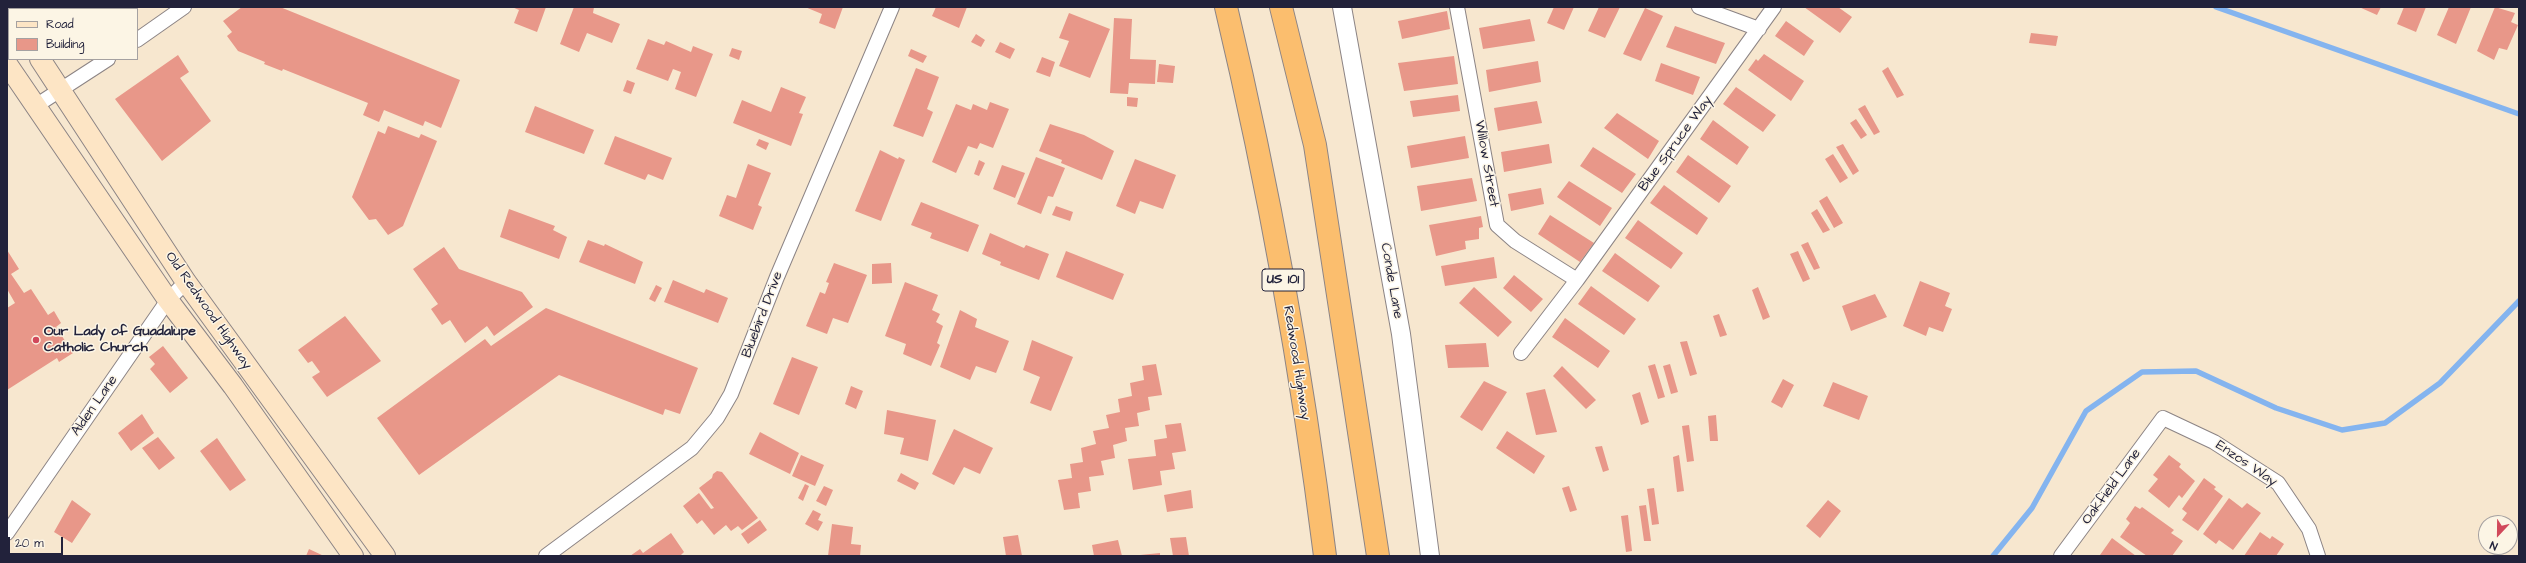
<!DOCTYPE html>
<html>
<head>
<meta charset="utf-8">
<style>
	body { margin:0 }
	#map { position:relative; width:2526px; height:563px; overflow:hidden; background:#f7e7cf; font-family:"Architects Daughter",sans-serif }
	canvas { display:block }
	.frame { position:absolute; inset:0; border:8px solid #22223b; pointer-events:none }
	.legend { position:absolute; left:8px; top:8px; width:130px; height:52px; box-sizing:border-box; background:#fcf5e5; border:1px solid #a5a1a1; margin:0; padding:5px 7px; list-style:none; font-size:12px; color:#22223b }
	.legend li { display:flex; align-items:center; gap:8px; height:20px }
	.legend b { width:20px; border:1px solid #a5a1a1 }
	.north { position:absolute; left:2478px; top:515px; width:40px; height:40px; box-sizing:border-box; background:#fcf5e5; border:1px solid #a5a1a1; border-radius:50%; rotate:202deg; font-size:11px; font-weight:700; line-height:16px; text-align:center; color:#22223b }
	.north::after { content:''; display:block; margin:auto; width:14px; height:18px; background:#d1495b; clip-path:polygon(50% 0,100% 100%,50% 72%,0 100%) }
	.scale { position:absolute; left:8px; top:537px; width:55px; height:18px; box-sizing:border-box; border:2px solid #22223b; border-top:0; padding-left:5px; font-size:12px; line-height:14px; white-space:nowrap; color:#22223b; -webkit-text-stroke:3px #fcf5e5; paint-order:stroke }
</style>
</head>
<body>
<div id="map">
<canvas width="2526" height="563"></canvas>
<div class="frame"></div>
<ul class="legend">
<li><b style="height:5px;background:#fde5c5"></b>Road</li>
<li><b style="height:11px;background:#e89789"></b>Building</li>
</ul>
<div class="north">N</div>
<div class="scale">20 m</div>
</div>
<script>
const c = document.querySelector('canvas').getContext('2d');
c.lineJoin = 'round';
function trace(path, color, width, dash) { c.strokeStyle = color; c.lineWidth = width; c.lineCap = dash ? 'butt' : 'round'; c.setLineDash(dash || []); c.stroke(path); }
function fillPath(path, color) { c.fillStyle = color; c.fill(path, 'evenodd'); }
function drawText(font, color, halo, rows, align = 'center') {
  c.font = font + ' "Architects Daughter",sans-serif'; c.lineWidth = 3; c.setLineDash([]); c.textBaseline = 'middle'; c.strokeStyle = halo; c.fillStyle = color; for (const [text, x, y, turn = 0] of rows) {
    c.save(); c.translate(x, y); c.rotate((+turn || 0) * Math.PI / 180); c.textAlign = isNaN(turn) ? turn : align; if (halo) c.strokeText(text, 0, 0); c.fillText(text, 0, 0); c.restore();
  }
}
const stream = new Path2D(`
	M2216 7 2519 114
	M1993 556 2032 508 2086 411 2142 372 2196 371 2276 408 2342 430 2385 423 2440 383 2519 301`);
const building = new Path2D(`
	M48 7H79L80 9H48Z
	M242 7H280L460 80 441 128 425 121 423 126 384 110 379 122 363 115 368 103 283 69 282 71 264 64 265 62 238 51 227 36 232 32 223 21Z
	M512 7H546L537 32 514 23 519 10Z
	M574 7H594L593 13 620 24 612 43 587 33 579 52 560 44Z
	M805 7H843L835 29 819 23 822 14Z
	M936 7H967L959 28 932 16Z
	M1554 7H1574L1564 30 1547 23Z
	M1599 7H1620L1605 38 1588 31Z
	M1804 7H1838L1852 17 1840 33Z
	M2359 7H2381L2377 15Z
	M2404 7H2426L2416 32 2397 24Z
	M2449 7H2471L2456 44 2437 35Z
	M2495 7 2515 13 2511 22 2518 25 2507 50 2499 48 2494 60 2477 51Z
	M1645 8 1663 16 1641 61 1623 54Z
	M1447 11 1450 29 1402 39 1398 21Z
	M1069 13 1110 29 1090 78 1059 66 1069 41 1059 38Z
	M1114 18 1132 19 1130 59 1156 60 1155 84 1129 83 1128 94 1110 93Z
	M1530 19 1535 41 1483 49 1479 28Z
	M1786 21 1814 41 1804 56 1775 36Z
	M1675 26 1725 43 1716 64 1666 47Z
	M2031 33 2058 36 2056 46 2029 43Z
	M976 34 985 40 981 47 971 42Z
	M648 39 664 45 666 41 691 52 693 46 713 54 696 97 675 89 681 72 673 69 668 81 636 69Z
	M1000 42 1015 49 1010 59 995 52Z
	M732 48 742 51 739 60 729 56Z
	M911 49 927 56 923 63 908 56Z
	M1764 54 1804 81 1791 101 1748 70 1756 59 1758 61Z
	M178 55 189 72 180 78 211 121 162 161 115 99Z
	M1454 56 1458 84 1404 91 1398 63Z
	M1042 57 1055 62 1050 77 1036 72Z
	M1538 61 1541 82 1489 92 1486 70Z
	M1661 63 1700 77 1693 95 1655 81Z
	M1159 64 1175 66 1173 83 1157 82Z
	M1888 67 1904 95 1897 98 1882 71Z
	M916 68 939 77 927 109 933 112 923 137 893 126Z
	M627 80 635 83 631 94 623 91Z
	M781 87 806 97 799 113 803 114 791 146 733 123 742 100 771 112Z
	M1736 87 1776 115 1763 132 1723 104Z
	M1458 95 1460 111 1413 117 1410 101Z
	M1127 97 1138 98 1137 107 1127 106Z
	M1537 101 1542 123 1498 131 1494 108Z
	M990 102 1009 109 993 148 980 143 977 149 968 146 956 173 932 162 956 104 971 110 973 104 987 110Z
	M1865 105 1880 132 1874 135 1858 109Z
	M535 106 594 130 584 154 525 132Z
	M1617 113 1659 141 1648 159 1604 128Z
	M1856 119 1867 135 1861 139 1850 123Z
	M1713 120 1749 147 1737 165 1700 139Z
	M1050 124 1084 135 1114 151 1102 180 1061 163 1062 160 1039 151Z
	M388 126 419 138 421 134 437 141 403 226 388 235 376 219 369 220 352 197 378 131 385 134Z
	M615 136 672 158 663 180 648 174 645 180 604 164Z
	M1465 136 1469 158 1411 168 1407 146Z
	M759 139 769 143 766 150 756 145Z
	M1549 144 1552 163 1504 172 1501 152Z
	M1843 144 1859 171 1853 175 1836 147Z
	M1593 147 1636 174 1622 193 1580 166Z
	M880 150 898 159 899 157 905 160 881 221 855 211Z
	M1833 154 1848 178 1840 183 1825 159Z
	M1688 155 1731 186 1719 203 1676 172Z
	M1036 157 1065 168 1053 197 1048 196 1041 214 1017 204Z
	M1135 159 1176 175 1163 209 1140 201 1135 214 1116 206Z
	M979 160 985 163 979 176 974 174Z
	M748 164 771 173 758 205 762 207 753 230 719 216 727 195 736 198Z
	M1002 165 1025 173 1015 198 993 189Z
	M1472 178 1477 201 1421 211 1417 186Z
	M1569 181 1612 208 1600 226 1557 197Z
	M1664 185 1708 218 1697 235 1650 203Z
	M1541 188 1544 204 1511 211 1508 194Z
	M1827 196 1843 223 1834 228 1819 201Z
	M921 202 979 225 968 252 930 238 932 233 911 225Z
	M1056 206 1073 212 1070 221 1052 215Z
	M509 209 555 226 553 230 567 237 559 259 500 237Z
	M1817 209 1830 230 1823 233 1811 213Z
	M1550 215 1594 243 1580 262 1538 234Z
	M1481 216 1483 227 1479 228V239L1465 241 1466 249 1436 256 1429 225Z
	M1638 220 1683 253 1671 269 1625 238Z
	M990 233 1024 248 1026 245 1049 254 1039 280 1000 265 1001 262 982 254Z
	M588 240 604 246 605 244 643 262 635 284 579 262Z
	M1808 242 1820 268 1814 270 1801 245Z
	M444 247 459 269 522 292 533 307 494 336 487 326 465 343 450 320 442 325 431 309 438 304 413 269Z
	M7 250 19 269 11 274 24 293 31 289 48 315 54 311 61 323 56 327 73 353 59 362 57 358 7 390V308L15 303 7 289Z
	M1066 251 1124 274 1113 300 1056 277Z
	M1798 251 1810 279 1803 282 1790 254Z
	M1615 253 1660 286 1648 302 1602 271Z
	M1494 257 1497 278 1445 286 1441 266Z
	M834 263 867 275 848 323 833 318 827 334 806 326 820 292 825 294 829 283 826 282Z
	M891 263 892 283 872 284V264Z
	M1514 275 1543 299 1531 312 1503 288Z
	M673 280 704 293 706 289 728 298 718 323 664 302Z
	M1920 281 1950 293 1945 306 1952 309 1943 332 1929 327 1926 336 1903 326Z
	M905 282 938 295 932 310 940 314 936 322 943 326 937 343 940 345 931 366 903 354 906 344 885 336Z
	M656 285 662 288 655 302 649 299Z
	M1591 286 1636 319 1624 335 1578 304Z
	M1474 287 1512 322 1498 337 1459 303Z
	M1758 287 1770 317 1763 320 1752 290Z
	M1875 294 1887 317 1851 331 1842 306Z
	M546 308 698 368 680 414 665 409 663 415 559 375 419 475 377 418 485 339 491 346Z
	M960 310 977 319 975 327 1009 341 996 373 976 366 970 380 940 367Z
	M1719 314 1727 335 1720 337 1713 316Z
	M345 316 381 361 327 397 312 377 320 372 312 361 308 363 298 350Z
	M1565 318 1610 351 1598 368 1552 337Z
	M1032 340 1073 357 1051 411 1030 403 1040 377 1023 370Z
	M1687 341 1697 374 1690 376 1680 342Z
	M1486 343 1489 367 1448 368 1445 345Z
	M163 346 188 378 170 393 150 369 155 364 149 357Z
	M792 357 818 367 799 415 773 404Z
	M1156 364 1162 395 1148 397 1150 410 1137 413 1139 426 1125 428 1127 441 1113 445 1115 458 1101 461 1104 475 1089 477 1091 491 1078 493 1080 508 1064 510 1058 480 1072 478 1070 464 1083 462 1081 448 1096 444 1093 431 1109 428 1106 415 1120 412 1118 399 1132 396 1130 383 1144 380 1142 366Z
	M1655 364 1665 397 1658 399 1648 366Z
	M1670 364 1678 392 1671 394 1663 366Z
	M1562 366 1596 400 1586 409 1553 376Z
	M1783 379 1794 385 1782 408 1771 402Z
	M1484 381 1507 392 1482 431 1460 417Z
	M1833 382 1868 396 1859 420 1823 406Z
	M851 386 863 391 856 409 845 404Z
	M1545 389 1557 432 1536 435 1526 393Z
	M1640 392 1649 422 1641 425 1632 395Z
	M887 410 936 420 928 461 900 454 904 438 884 434Z
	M142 414 154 433 131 451 118 433Z
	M1716 415 1718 441H1710L1708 416Z
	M1181 423 1186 451 1172 453 1175 469 1160 471 1162 485 1133 490 1128 459 1156 456 1154 440 1167 438 1165 425Z
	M1689 425 1694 461 1687 462 1682 426Z
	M954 429 993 448 980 474 964 467 954 485 932 474Z
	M1507 431 1545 456 1534 474 1496 448Z
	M760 432 799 453 790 474 749 454Z
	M158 437 175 458 159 470 142 448Z
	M217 438 246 480 230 491 200 451Z
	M1602 446 1609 470 1603 472 1595 447Z
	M801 455 824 465 815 486 792 476Z
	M1679 455 1684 491 1677 492 1673 457Z
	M2169 455 2181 464 2179 467 2195 481 2182 498 2179 495 2169 508 2148 491 2158 479 2153 475Z
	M717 471 722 472 758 518 742 530 738 526 731 531 726 525 714 535 702 520 697 524 683 506 699 493 711 509 714 508 699 488 712 478 713 474Z
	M901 473 919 483 915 490 897 481Z
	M2204 478 2216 487 2214 489 2223 496 2198 531 2182 520 2187 513 2182 509Z
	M805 484 809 486 803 501 798 498Z
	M824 486 833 490 826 506 816 501Z
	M1569 486 1577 510 1570 512 1562 488Z
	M1654 488 1659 524 1652 525 1647 489Z
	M1191 490 1193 508 1167 512 1164 495Z
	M2229 498 2242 508 2247 503 2261 513 2233 550 2219 540 2216 544 2203 534Z
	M72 500 91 514 72 543 54 532Z
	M1828 500 1841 511 1820 538 1806 526Z
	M1646 505 1651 541H1644L1639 506Z
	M2135 506 2140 509 2142 507 2174 530 2171 533 2183 541 2172 556H2147L2120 537 2130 523 2126 519Z
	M813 510 821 514 818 520 823 522 818 531 805 524Z
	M1628 515 1632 551 1626 552 1621 516Z
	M760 520 767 530 748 544 741 534Z
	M832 524 853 527 851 544 861 545 860 556H828Z
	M2260 532 2270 539 2272 536 2284 544 2276 556H2244Z
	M671 533 684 552 680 556H630L640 549 643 553Z
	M1018 535 1022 556H1006L1003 537Z
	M1186 537 1189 556H1173L1170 538Z
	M2112 538 2136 556 2100 555Z
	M1118 540 1122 556H1094L1092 545Z
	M309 549 324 556H306Z
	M1160 553V556H1140V555Z`);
const minor = new Path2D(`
	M1457 7 1497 225 1515 241 1577 280
	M1699 7 1759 29
	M137 40 184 7
	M34 107 108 59
	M1521 353 1577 280 1774 7
	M7 533 168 300 186 282
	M546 556 692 448 717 418 731 394 777 277 892 7
	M2061 556 2163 418 2214 442 2278 483 2309 529 2318 556`);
const tertiary = new Path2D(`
	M1342 7 1401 334 1430 556`);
const secondary = new Path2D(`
	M7 8 9 11
	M40 59 186 282 385 556
	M7 64 168 300 233 386 353 556`);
const motorway = new Path2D(`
	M1226 7C1269 188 1302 372 1325 556
	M1281 7 1315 145 1378 556`);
const markers = [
	[36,340,4,"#d1495b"]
];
const shields = [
	[1283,280,42]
];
const shieldNames = [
	["US 101",1283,280]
];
const streetNames = [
	["Blue Spruce Way",1676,144,-54],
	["Willow Street",1486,164,80],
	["Conde Lane",1391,281,80],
	["Old Redwood Highway",208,311,55],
	["Bluebird Drive",763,315,-69],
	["Redwood Highway",1296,363,81],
	["Alden Lane",95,406,-55],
	["Enzos Way",2246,464,34],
	["Oakfield Lane",2112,487,-54]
];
const poiNames = [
	["Our Lady of Guadalupe",44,332],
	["Catholic Church",44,348]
];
trace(stream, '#84b4ef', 5.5);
fillPath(building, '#e89789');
trace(minor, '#8c8485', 16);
trace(tertiary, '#8c8485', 20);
trace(secondary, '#8c8485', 22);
trace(motorway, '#8c8485', 24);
trace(minor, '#fff', 14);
trace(tertiary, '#fff', 18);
trace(secondary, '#fde5c5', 20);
trace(motorway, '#fbbe6e', 22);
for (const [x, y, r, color] of markers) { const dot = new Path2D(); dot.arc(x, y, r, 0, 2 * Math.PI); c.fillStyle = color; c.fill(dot); trace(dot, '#fcf5e5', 1.5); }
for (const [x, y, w] of shields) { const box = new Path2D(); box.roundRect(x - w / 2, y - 11, w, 22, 3); c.fillStyle = '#fcf5e5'; c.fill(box); trace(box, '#22223b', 1); }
drawText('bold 13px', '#22223b', null, shieldNames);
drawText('14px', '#22223b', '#fcf5e5', streetNames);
drawText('bold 14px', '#22223b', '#fcf5e5', poiNames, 'left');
</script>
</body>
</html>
